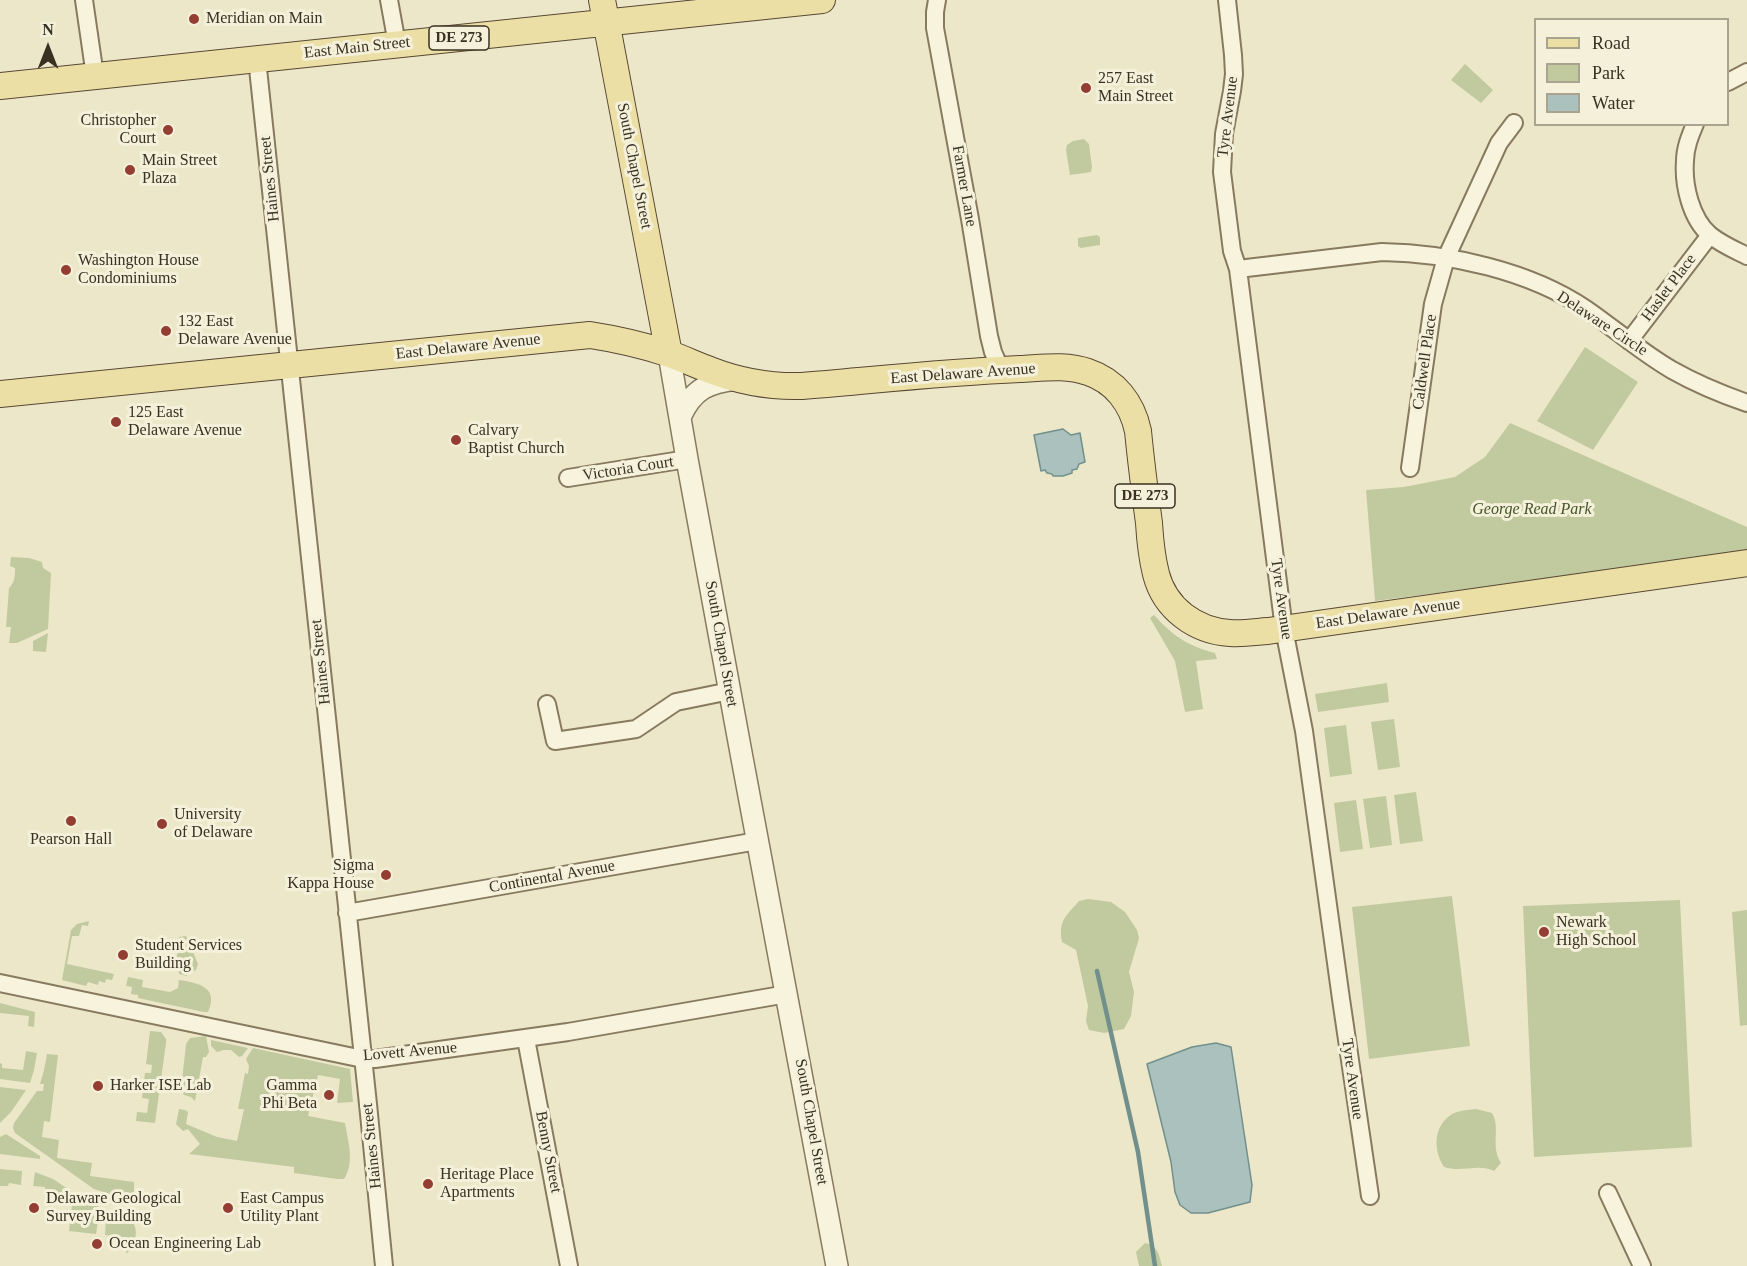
<!DOCTYPE html>
<html>
<head>
<meta charset="utf-8">
<style>
	body { margin:0 }
	#map { position:relative; width:1747px; height:1266px; overflow:hidden; background:#ede7ca; font-family:Georgia,serif }
	canvas { display:block }
	.legend { position:absolute; left:1534px; top:18px; width:195px; height:108px; box-sizing:border-box; background:#f4f0d9; border:2px solid #aaa390; margin:0; padding:8px 10px; list-style:none; font-size:18px; color:#3a3022 }
	.legend li { display:flex; align-items:center; gap:12px; height:30px }
	.legend b { width:30px; border:2px solid #aaa390 }
	.north { position:absolute; left:18px; top:18px; width:60px; height:60px; -webkit-text-stroke:4px #f4f0d9; paint-order:stroke; rotate:0deg; font-size:16px; font-weight:700; line-height:24px; text-align:center; color:#3a3022 }
	.north::after { content:''; display:block; margin:auto; width:21px; height:27px; background:#3a3022; clip-path:polygon(50% 0,100% 100%,50% 72%,0 100%) }
</style>
</head>
<body>
<div id="map">
<canvas width="1747" height="1266"></canvas>
<ul class="legend">
<li><b style="height:8px;background:#ecdfa5"></b>Road</li>
<li><b style="height:16px;background:#c0ca9e"></b>Park</li>
<li><b style="height:16px;background:#aac1bd"></b>Water</li>
</ul>
<div class="north">N</div>
</div>
<script>
const c = document.querySelector('canvas').getContext('2d');
c.lineJoin = 'round';
function fillPath(path, color) { c.fillStyle = color; c.fill(path, 'evenodd'); }
function trace(path, color, width, dash) { c.strokeStyle = color; c.lineWidth = width; c.lineCap = dash ? 'butt' : 'round'; c.setLineDash(dash || []); c.stroke(path); }
function drawText(font, color, halo, rows, align = 'center') {
  c.font = font + ' Georgia,serif'; c.lineWidth = 6; c.setLineDash([]); c.textBaseline = 'middle'; c.strokeStyle = halo; c.fillStyle = color; for (const [text, x, y, turn = 0] of rows) {
    c.save(); c.translate(x, y); c.rotate((+turn || 0) * Math.PI / 180); c.textAlign = isNaN(turn) ? turn : align; if (halo) c.strokeText(text, 0, 0); c.fillText(text, 0, 0); c.restore();
  }
}
const green = new Path2D(`
	M1465 64 1493 90 1481 103 1451 80Z
	M1084 139 1089 144 1092 167 1091 172 1070 175 1066 150 1067 145 1073 141Z
	M1097 235 1100 237V245L1081 248 1078 246V238Z
	M1585 347 1638 382 1593 450 1537 421Z
	M1510 423 1747 527V553L1375 601 1366 490 1404 487 1455 477 1485 457Z
	M11 557 29 558 42 562 43 568 51 573 48 629 17 643H9L11 627H6L9 588C15 582 15 576 15 568L10 566Z
	M1154 615C1173 636 1188 646 1215 653L1217 659 1196 661 1203 709 1185 712 1175 661 1150 618Z
	M48 633 46 652 33 651V641Z
	M1387 683 1389 702 1318 712 1315 694Z
	M1394 719 1400 767 1378 770 1371 722Z
	M1346 725 1352 774 1330 777 1324 728Z
	M1416 792 1423 841 1400 844 1394 795Z
	M1386 796 1392 845 1370 848 1363 799Z
	M1356 800 1363 849 1340 852 1334 803Z
	M1452 896 1470 1046 1369 1059 1352 907Z
	M1088 899 1111 902 1125 912 1137 930 1139 938 1129 972 1134 992 1131 1016 1124 1029 1104 1033 1089 1030 1086 1021 1088 1006 1076 950 1062 942C1058 921 1066 916 1079 901Z
	M1680 900 1692 1147 1534 1157 1523 906Z
	M1747 910V1025L1740 1026 1732 912Z
	M89 921 88 926 82 925 79 936H72L67 964 114 974 112 980 106 979 105 983 99 981 98 985 88 982 86 986 62 980 71 930 77 924Z
	M186 936 198 964 196 970 188 974 187 976 179 974V971L174 970 179 946V937Z
	M128 977 143 980 142 987 170 992 178 988 179 980C200 983 219 988 208 1012H204L138 998V995L131 994 132 987 126 986Z
	M0 1003 35 1012 34 1027 28 1026 29 1016 0 1013Z
	M150 1031 161 1032 166 1039V1043L155 1123 136 1121 137 1112 147 1113 149 1099 142 1098 145 1073H151L152 1065 146 1064Z
	M206 1036 209 1052 206 1057H203L195 1101 191 1097 184 1095 181 1090 186 1044 190 1038Z
	M211 1040 248 1048 242 1056 239 1057 231 1050H224L217 1052 211 1046Z
	M253 1048 350 1069 353 1102 337 1103 340 1079 318 1075 308 1116 345 1123C348 1141 355 1163 344 1179H338L294 1173V1167L189 1154 200 1144 188 1129 183 1131 176 1124 179 1109 185 1110 188 1112 186 1124 217 1137 237 1141 244 1109H238L245 1073 248 1074 249 1066 246 1059Z
	M26 1051 37 1053 34 1070 30 1083 0 1079V1063L2 1064V1068L23 1070Z
	M47 1054 58 1055 50 1122 44 1121 42 1137 59 1140 57 1158 92 1163 90 1176 134 1182V1194L132 1196H116L94 1189 15 1133 13 1128 14 1123 37 1091H43L44 1084H40L44 1070Z
	M0 1087 26 1090 11 1112 0 1123Z
	M1476 1109 1492 1113C1501 1128 1490 1146 1501 1163L1494 1171C1479 1163 1462 1173 1444 1167 1433 1150 1433 1126 1452 1114 1460 1110 1468 1110 1476 1109Z
	M6 1134 40 1156V1159L0 1154V1137Z
	M0 1169 22 1171 21 1185 9 1183 8 1186H0Z
	M35 1172 53 1179 71 1191 70 1196 57 1195V1192L45 1191V1187L33 1186Z
	M76 1195 87 1202 100 1207 96 1234 69 1231 73 1197Z
	M116 1212C140 1218 141 1238 126 1254L127 1238 105 1235 106 1219 109 1215Z
	M1145 1243C1158 1246 1159 1254 1162 1266H1139L1136 1252Z`);
const water = new Path2D(`
	M1063 429 1071 435 1080 433 1085 462 1079 464 1077 469 1072 470V473L1063 476H1053L1052 474 1047 473 1045 470 1041 471 1034 435Z
	M1216 1043 1231 1047 1252 1185 1250 1202 1208 1213H1191L1180 1205 1175 1192 1171 1162 1147 1064 1192 1047Z`);
const stream = new Path2D(`
	M1097 971 1138 1152 1155 1266`);
const minor = new Path2D(`
	M84 0 95 76
	M389 0 397 44
	M937 0 935 12V28L970 219 989 336 993 352 1001 370
	M1227 0 1233 55 1234 74 1232 91 1224 134 1222 172 1232 251 1238 269 1284 629 1304 731 1341 999 1370 1196
	M257 59 368 1104 384 1266
	M1728 82 1747 72
	M1695 124C1690 136 1685 148 1685 161 1683 185 1691 219 1710 235 1721 244 1735 250 1747 256
	M1238 269 1382 252C1449 253 1530 271 1586 309 1615 329 1641 352 1672 370 1695 383 1721 394 1747 403
	M1629 341 1710 235
	M1410 468 1433 304 1446 258 1499 143 1514 123
	M568 478 687 459
	M547 704 555 741 636 729 676 702 730 691
	M347 913 757 841
	M0 983 363 1059H375L568 1032 787 994
	M526 1039 569 1266
	M1608 1193 1642 1266`);
const tertiary = new Path2D(`
	M669 354 687 459 742 758 837 1266
	M680 417C693 389 708 382 738 379`);
const primary = new Path2D(`
	M602 0 669 354
	M0 86 822 0
	M0 394 590 335C616 339 642 345 667 353 682 358 696 365 710 370 741 382 769 387 802 386 874 380 947 372 1020 369 1042 368 1066 364 1088 372 1115 381 1132 403 1138 431 1141 462 1145 493 1149 523 1150 540 1152 558 1156 574 1165 609 1196 631 1230 633 1243 634 1255 632 1268 631L1747 563`);
const markers = [
	[194,19,6,"#943e33"],
	[1086,88,6,"#943e33"],
	[168,130,6,"#943e33"],
	[130,170,6,"#943e33"],
	[66,270,6,"#943e33"],
	[166,331,6,"#943e33"],
	[116,422,6,"#943e33"],
	[456,440,6,"#943e33"],
	[71,821,6,"#943e33"],
	[162,824,6,"#943e33"],
	[386,875,6,"#943e33"],
	[1544,932,6,"#943e33"],
	[123,955,6,"#943e33"],
	[98,1086,6,"#943e33"],
	[329,1095,6,"#943e33"],
	[428,1184,6,"#943e33"],
	[34,1208,6,"#943e33"],
	[228,1208,6,"#943e33"],
	[97,1244,6,"#943e33"]
];
const shields = [
	[459,38,60],
	[1145,496,60]
];
const shieldNames = [
	["DE 273",459,38],
	["DE 273",1145,496]
];
const poiNames = [
	["Meridian on Main",206,19],
	["257 East",1098,79],
	["Main Street",1098,97],
	["Christopher",156,121,"right"],
	["Court",156,139,"right"],
	["Main Street",142,161],
	["Plaza",142,179],
	["Washington House",78,261],
	["Condominiums",78,279],
	["132 East",178,322],
	["Delaware Avenue",178,340],
	["125 East",128,413],
	["Delaware Avenue",128,431],
	["Calvary",468,431],
	["Baptist Church",468,449],
	["University",174,815],
	["of Delaware",174,833],
	["Pearson Hall",71,840,"center"],
	["Sigma",374,866,"right"],
	["Kappa House",374,884,"right"],
	["Newark",1556,923],
	["High School",1556,941],
	["Student Services",135,946],
	["Building",135,964],
	["Harker ISE Lab",110,1086],
	["Gamma",317,1086,"right"],
	["Phi Beta",317,1104,"right"],
	["Heritage Place",440,1175],
	["Apartments",440,1193],
	["Delaware Geological",46,1199],
	["Survey Building",46,1217],
	["East Campus",240,1199],
	["Utility Plant",240,1217],
	["Ocean Engineering Lab",109,1244]
];
const streetNames = [
	["East Main Street",357,48,-6],
	["Tyre Avenue",1228,117,-83],
	["South Chapel Street",634,166,79],
	["Haines Street",270,179,-96],
	["Farmer Lane",964,186,80],
	["Haslet Place",1669,288,-53],
	["Delaware Circle",1602,324,33],
	["East Delaware Avenue",468,347,-6],
	["Caldwell Place",1425,362,-82],
	["East Delaware Avenue",963,374,-4],
	["Victoria Court",628,469,-9],
	["Tyre Avenue",1281,599,82],
	["East Delaware Avenue",1388,614,-8],
	["South Chapel Street",721,644,80],
	["Haines Street",321,662,-96],
	["Continental Avenue",552,877,-10],
	["Lovett Avenue",410,1052,-5],
	["Tyre Avenue",1352,1079,82],
	["South Chapel Street",811,1122,80],
	["Haines Street",372,1146,-96],
	["Benny Street",548,1152,79]
];
const parkNames = [
	["George Read Park",1532,510]
];
fillPath(green, '#c0ca9e');
fillPath(water, '#aac1bd');
trace(water, '#71908c', 1.5);
trace(stream, '#71908c', 4.5);
trace(minor, '#887a5f', 20);
trace(tertiary, '#887a5f', 24);
trace(primary, '#574833', 28);
trace(minor, '#f7f3dd', 16);
trace(tertiary, '#f7f3dd', 21);
trace(primary, '#ecdfa5', 26);
for (const [x, y, r, color] of markers) { const dot = new Path2D(); dot.arc(x, y, r, 0, 2 * Math.PI); c.fillStyle = color; c.fill(dot); trace(dot, '#f4f0d9', 2); }
for (const [x, y, w] of shields) { const box = new Path2D(); box.roundRect(x - w / 2, y - 12, w, 24, 4.5); c.fillStyle = '#f4f0d9'; c.fill(box); trace(box, '#3a3022', 1.5); }
drawText('bold 15px', '#3a3022', null, shieldNames);
drawText('16px', '#3a3022', '#f4f0d9', poiNames, 'left');
drawText('16px', '#3a3022', '#f4f0d9', streetNames);
drawText('italic 16px', '#45552a', '#f4f0d9', parkNames);
</script>
</body>
</html>
